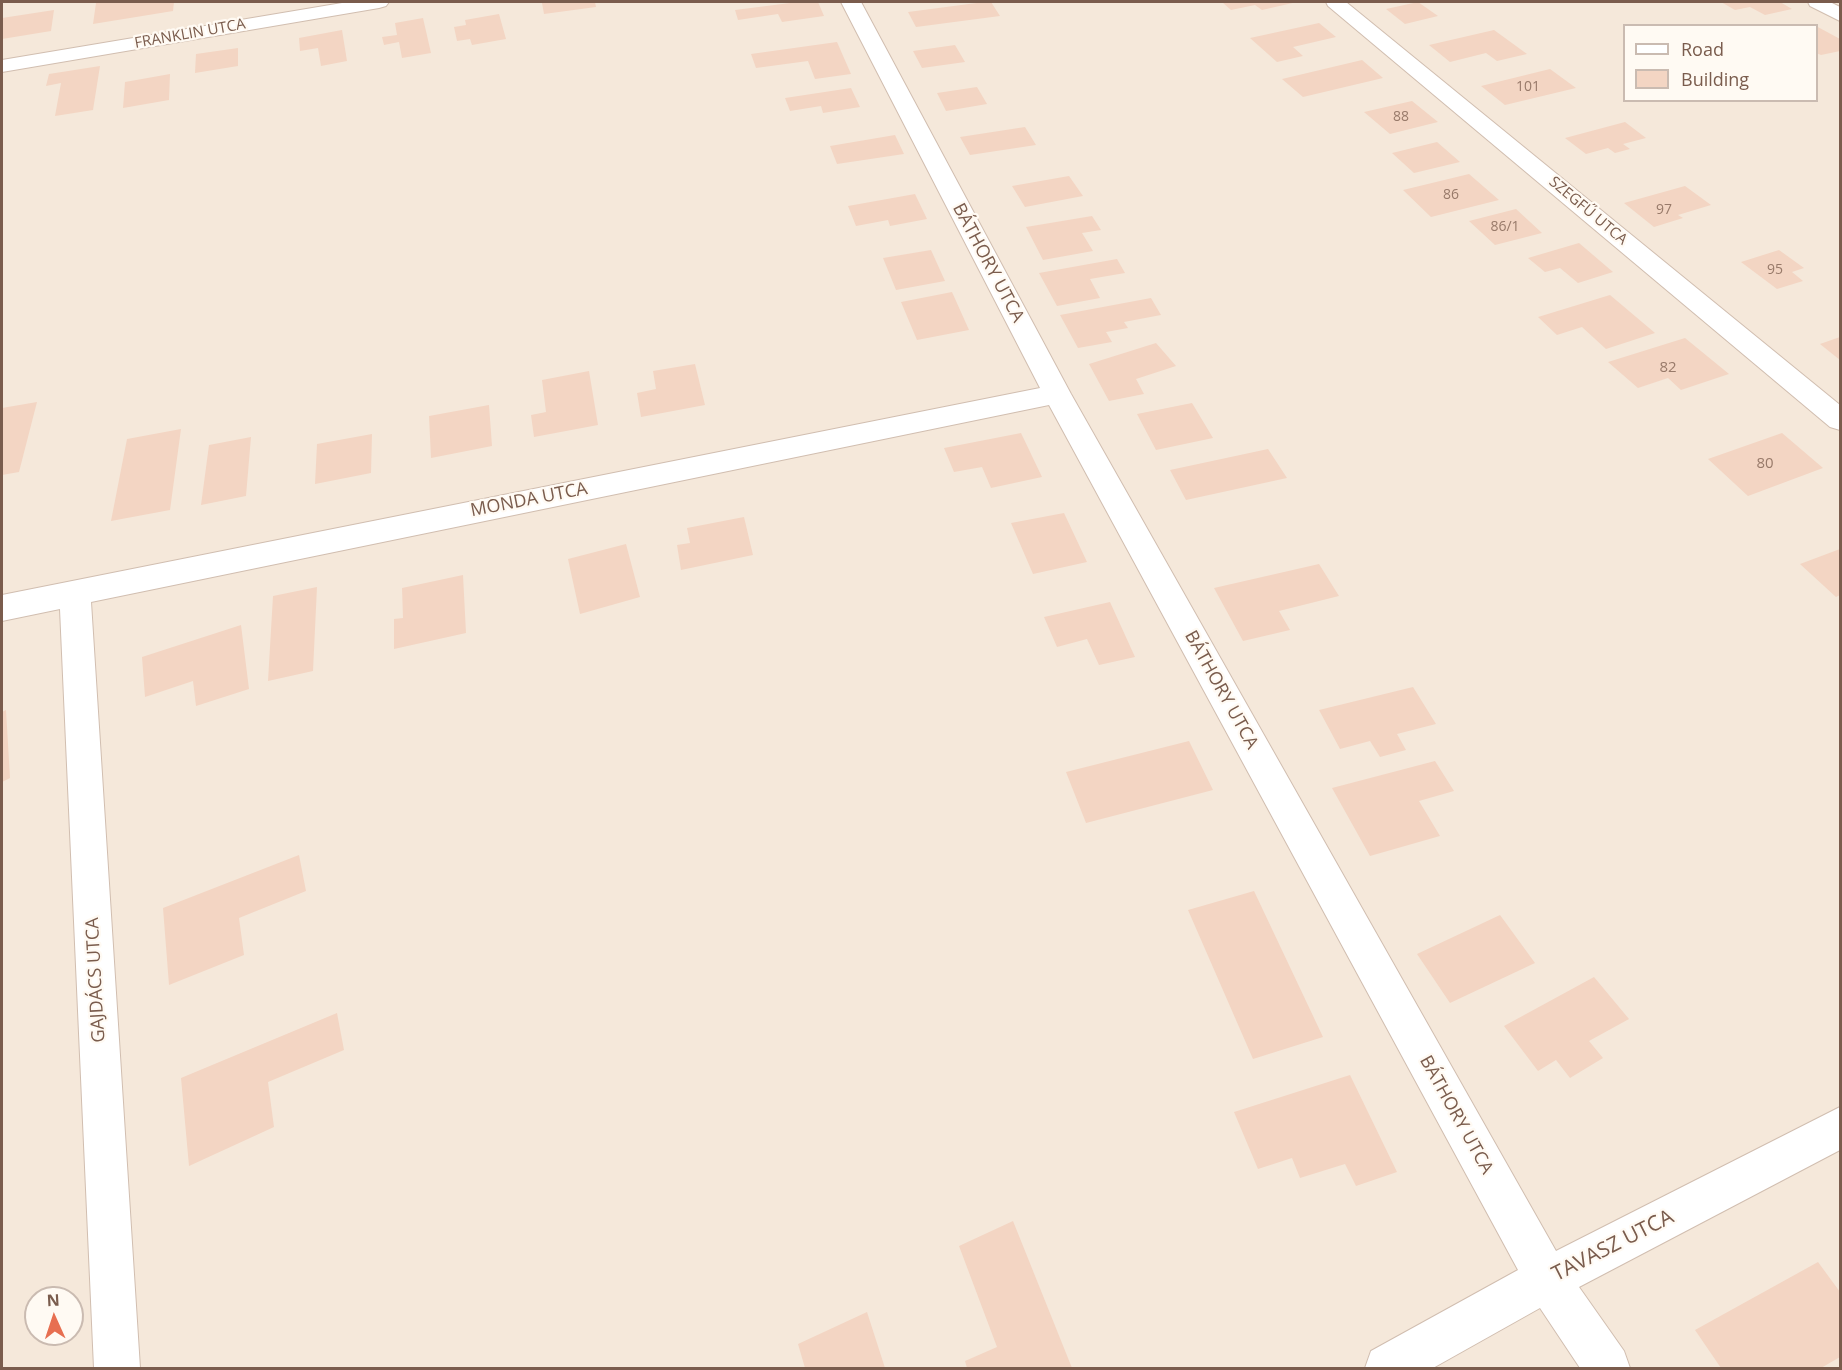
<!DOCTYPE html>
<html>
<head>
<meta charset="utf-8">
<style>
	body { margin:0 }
	#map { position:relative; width:1842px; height:1370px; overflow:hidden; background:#fdf6ec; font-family:"Open Sans",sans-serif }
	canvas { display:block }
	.frame { position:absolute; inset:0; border:3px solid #7a5c4d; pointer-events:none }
	.legend { position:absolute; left:1623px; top:24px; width:195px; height:78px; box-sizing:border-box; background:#fffaf3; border:2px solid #cabbb1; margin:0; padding:8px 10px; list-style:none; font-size:18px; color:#7a5c4d }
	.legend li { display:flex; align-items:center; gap:12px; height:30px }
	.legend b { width:30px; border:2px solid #cabbb1 }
	.north { position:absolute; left:24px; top:1286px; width:60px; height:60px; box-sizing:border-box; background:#fffaf3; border:2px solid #cabbb1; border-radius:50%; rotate:357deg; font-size:16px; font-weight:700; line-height:24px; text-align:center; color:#7a5c4d }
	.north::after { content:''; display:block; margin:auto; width:21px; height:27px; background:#e76f51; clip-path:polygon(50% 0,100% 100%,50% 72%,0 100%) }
</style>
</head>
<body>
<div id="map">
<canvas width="1842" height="1370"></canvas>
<div class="frame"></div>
<ul class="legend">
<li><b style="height:8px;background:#fff"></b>Road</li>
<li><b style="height:16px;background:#f3d5c3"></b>Building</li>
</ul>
<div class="north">N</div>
</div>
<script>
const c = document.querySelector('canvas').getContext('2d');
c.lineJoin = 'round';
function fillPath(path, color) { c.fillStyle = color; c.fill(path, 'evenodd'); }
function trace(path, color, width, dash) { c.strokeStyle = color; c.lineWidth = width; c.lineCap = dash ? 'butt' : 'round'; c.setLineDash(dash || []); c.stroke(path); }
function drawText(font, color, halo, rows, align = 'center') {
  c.font = font + ' "Open Sans",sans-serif'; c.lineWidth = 4.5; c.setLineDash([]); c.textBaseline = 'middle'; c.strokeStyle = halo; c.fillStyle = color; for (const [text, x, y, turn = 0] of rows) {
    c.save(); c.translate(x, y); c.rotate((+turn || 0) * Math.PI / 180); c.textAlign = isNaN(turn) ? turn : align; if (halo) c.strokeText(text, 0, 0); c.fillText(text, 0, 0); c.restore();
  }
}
const residential = new Path2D(`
	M2 2H1840V1368H2ZM1624 26H1816V100H1624ZM36 1298H72V1334H36Z`);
const building = new Path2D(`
	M108 2H174L173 11 93 24 96 3Z
	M556 2H595L596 7 544 14 542 3Z
	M798 2H818L824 16 782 22 778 14 738 20 735 10Z
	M984 2H991L1000 16 916 27 908 12Z
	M1222 2H1297L1262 10 1255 5 1231 10Z
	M1418 2 1438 16 1405 24 1386 9Z
	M1721 2H1780L1792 9 1765 15 1750 7 1735 10Z
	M54 10 51 31 2 39V18Z
	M499 14 506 39 472 45 470 39 457 41 454 27 466 25 465 20Z
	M423 18 431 53 402 58 399 42 384 45 382 37 397 35 395 23Z
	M1319 23 1336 37 1293 47 1303 56 1277 62 1250 38Z
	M1816 26 1840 39V51L1821 55 1816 53Z
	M342 30 347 61 321 66 318 48 300 51 299 38Z
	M1494 30 1527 54 1497 61 1486 53 1450 62 1429 45Z
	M837 42 851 74 815 79 808 61 756 68 751 54Z
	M955 45 965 62 922 68 913 51Z
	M238 48V66L195 73 196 54Z
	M1362 60 1383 78 1303 97 1282 79Z
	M100 66 93 110 55 116 61 83 46 86 49 74Z
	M1550 69 1576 88 1505 105 1481 86Z
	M170 74 169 100 123 108 125 82Z
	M977 87 987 104 946 111 937 93Z
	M851 88 860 107 823 113 821 106 790 111 785 98Z
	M1412 101 1438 122 1390 134 1364 112Z
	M1625 122 1646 138 1623 144 1630 149 1615 153 1608 148 1586 154 1565 138Z
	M1025 127 1036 145 970 155 960 137Z
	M895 135 904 154 837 164 830 146Z
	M1437 142 1460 162 1414 173 1392 153Z
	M1469 174 1499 200 1431 217 1403 190Z
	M1069 176 1083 196 1025 207 1012 186Z
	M1685 186 1711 205 1678 215 1683 218 1654 227 1624 203Z
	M915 194 927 219 890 226 888 220 856 226 848 206Z
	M1516 209 1542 233 1495 245 1469 221Z
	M1092 216 1101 230 1082 233 1093 251 1043 260 1026 227Z
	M1579 243 1613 272 1578 283 1560 268 1545 272 1528 258Z
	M931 250 945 281 896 290 883 258Z
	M1779 250 1804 268 1792 272 1803 281 1777 289 1741 262Z
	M1117 259 1125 273 1090 279 1100 298 1057 306 1039 273Z
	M952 292 969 330 917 340 901 302Z
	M1610 295 1655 333 1606 349 1582 327 1557 335 1538 317Z
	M1151 298 1161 315 1124 322 1128 328 1106 332 1112 342 1078 348 1060 315Z
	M1840 337V360L1820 344Z
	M1685 338 1729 374 1681 390 1668 378 1638 388 1608 362Z
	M1156 343 1176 366 1136 379 1144 394 1109 401 1089 364Z
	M695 364 705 405 641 417 637 393 656 389 653 371Z
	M589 371 598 425 534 437 531 415 546 412 542 380Z
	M37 402 19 472 2 475V408Z
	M1192 403 1213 438 1156 450 1137 414Z
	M489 405 492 446 431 458 429 416Z
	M181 429 170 510 111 521 127 439Z
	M1021 433 1042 477 991 488 982 467 954 472 944 448Z
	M1782 433 1823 468 1748 496 1708 459Z
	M372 434 371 473 315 484 317 444Z
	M251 437 246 496 201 505 209 445Z
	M1268 449 1287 478 1186 500 1170 470Z
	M1064 513 1087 562 1033 574 1011 523Z
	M744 517 753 555 681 570 677 545 690 543 687 528Z
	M626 544 640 597 580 614 568 559Z
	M1840 549V595L1836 597 1800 564Z
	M1319 564 1339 596 1279 611 1290 630 1243 641 1214 588Z
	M463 575 466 633 394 649V619L403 618 402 588Z
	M317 587 313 671 268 681 273 596Z
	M1110 602 1135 657 1099 665 1087 639 1057 647 1044 617Z
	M241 625 249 689 196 706 193 681 145 697 142 657Z
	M1413 687 1436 724 1397 734 1406 750 1380 757 1370 741 1340 749 1319 710Z
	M6 710 10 778 2 782V712Z
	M1189 741 1213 790 1086 823 1066 772Z
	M1435 761 1454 791 1419 801 1440 836 1370 856 1332 788Z
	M299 855 306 891 239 918 244 955 169 985 163 908Z
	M1254 891 1323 1037 1253 1059 1188 910Z
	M1500 915 1535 963 1450 1003 1417 954Z
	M1594 977 1629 1019 1589 1041 1603 1058 1570 1078 1556 1060 1538 1071 1504 1026Z
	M337 1013 344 1050 268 1082 274 1127 189 1166 181 1078Z
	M1350 1075 1397 1172 1356 1186 1345 1164 1300 1178 1292 1158 1258 1169 1234 1112Z
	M1013 1221 1072 1368H967L965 1361 997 1347 959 1246Z
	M1818 1262 1840 1292V1357L1821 1368H1721L1695 1330Z
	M867 1312 885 1368H805L798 1344Z`);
const street = new Path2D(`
	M348 2H389L386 6 379 8 2 72V60Z
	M841 2H861L1071 394 1556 1251 1840 1107V1150L1579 1287 1624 1351 1630 1368H1580L1540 1308 1433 1368H1365L1371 1351 1518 1270 1049 405 91 602 140 1368H94L60 609 2 621V595L1040 388Z
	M1326 2H1346L1840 405V430L1830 427 1328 6Z
	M1808 2H1830L1840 7V21L1810 6Z`);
const farNumbernames = [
	["101",1528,87],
	["88",1401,117],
	["86",1451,195],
	["97",1664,210],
	["86/1",1505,227],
	["95",1775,270]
];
const farStreetnames = [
	["FRANKLIN UTCA",190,34,-10],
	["SZEGFŰ UTCA",1588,211,40]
];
const numberNames = [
	["82",1668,368],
	["80",1765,464]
];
const streetNames = [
	["BÁTHORY UTCA",988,263,62],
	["MONDA UTCA",529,500,-11],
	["BÁTHORY UTCA",1221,690,61],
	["GAJDÁCS UTCA",96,980,-93],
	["BÁTHORY UTCA",1456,1115,61]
];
const nearStreetnames = [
	["TAVASZ UTCA",1613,1246,-27]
];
fillPath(residential, '#f5e8da');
fillPath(building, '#f3d5c3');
trace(street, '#d1beb0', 2);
fillPath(street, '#fff');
drawText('14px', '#987a6a', null, farNumbernames);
drawText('15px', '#7a5c4d', '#fffaf3', farStreetnames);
drawText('15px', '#987a6a', null, numberNames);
drawText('18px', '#7a5c4d', '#fffaf3', streetNames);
drawText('21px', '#7a5c4d', '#fffaf3', nearStreetnames);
</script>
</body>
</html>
